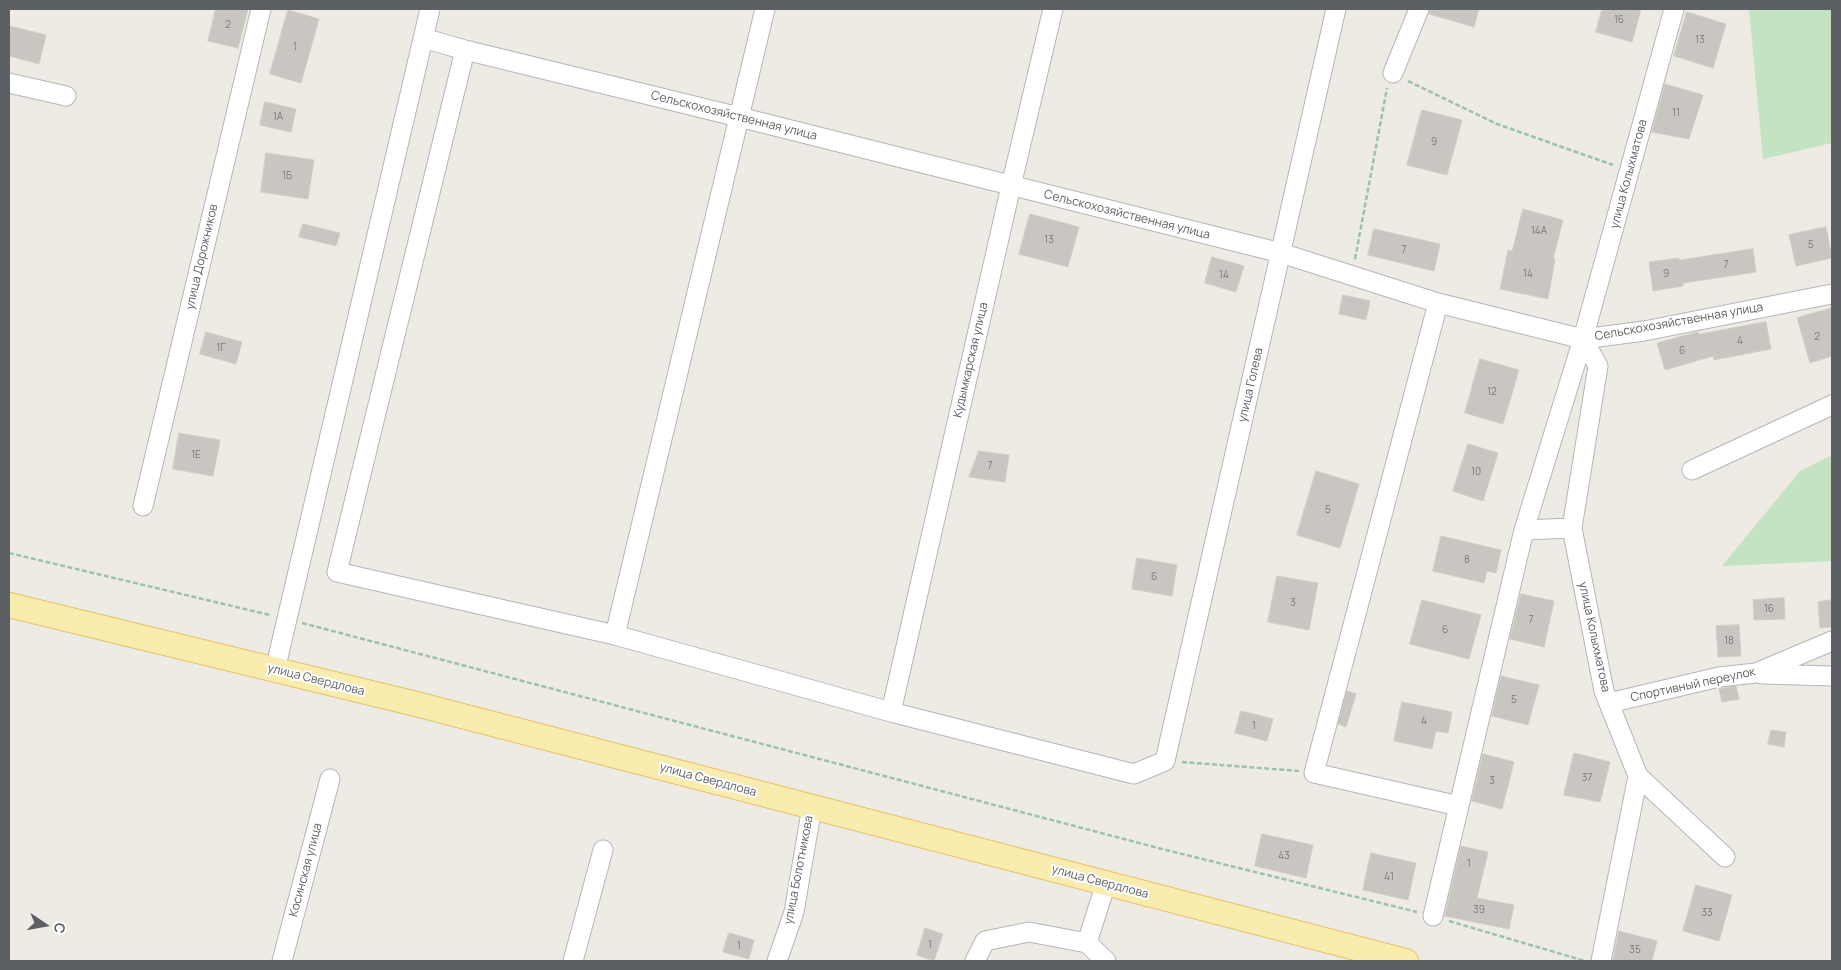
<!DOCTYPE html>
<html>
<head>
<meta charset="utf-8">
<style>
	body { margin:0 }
	#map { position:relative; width:1841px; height:970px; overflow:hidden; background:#edebe4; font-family:Manrope,sans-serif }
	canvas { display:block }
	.frame { position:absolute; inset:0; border:10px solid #5c5f63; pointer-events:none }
	.north { position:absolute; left:20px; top:900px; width:50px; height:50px; -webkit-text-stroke:4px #fff; paint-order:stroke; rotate:102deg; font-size:14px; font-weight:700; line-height:20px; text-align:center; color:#5c5f63 }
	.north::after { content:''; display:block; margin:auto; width:18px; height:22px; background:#5c5f63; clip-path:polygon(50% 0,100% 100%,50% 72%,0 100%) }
</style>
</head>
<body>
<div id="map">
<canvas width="1841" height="970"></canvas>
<div class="frame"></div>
<div class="north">С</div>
</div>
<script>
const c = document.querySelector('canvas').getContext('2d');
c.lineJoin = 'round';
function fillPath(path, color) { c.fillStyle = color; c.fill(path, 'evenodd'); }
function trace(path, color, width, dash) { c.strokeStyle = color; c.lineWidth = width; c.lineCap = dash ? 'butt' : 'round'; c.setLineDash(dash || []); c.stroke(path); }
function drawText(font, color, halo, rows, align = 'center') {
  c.font = font + ' Manrope,sans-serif'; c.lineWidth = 4; c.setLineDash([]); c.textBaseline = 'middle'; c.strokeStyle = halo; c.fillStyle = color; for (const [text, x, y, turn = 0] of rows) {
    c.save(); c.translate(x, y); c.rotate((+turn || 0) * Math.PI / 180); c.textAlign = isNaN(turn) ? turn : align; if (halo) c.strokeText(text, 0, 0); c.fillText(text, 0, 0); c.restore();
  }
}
const green = new Path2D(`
	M1749 9H1832V143L1763 159Z
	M1832 455V561L1722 566 1800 471Z`);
const building = new Path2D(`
	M216 9H248L238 48 208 41Z
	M1430 9H1479L1474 27 1429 14Z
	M1602 9H1641L1632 42 1596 32Z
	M288 10 319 19 301 83 270 74Z
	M1687 12 1726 24 1713 68 1674 56Z
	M9 26 46 35 39 64 9 56Z
	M1665 84 1703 95 1689 139 1652 132Z
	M265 102 296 109 291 132 260 125Z
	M1422 110 1462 120 1447 175 1407 165Z
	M266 153 314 160 308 199 261 192Z
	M1523 209 1563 220 1553 259H1555L1548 299 1500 289 1508 250 1512 251Z
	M1030 214 1079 227 1068 267 1019 254Z
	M303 224 340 233 336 246 299 237Z
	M1826 227 1832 258 1796 266 1789 235Z
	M1374 229 1440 244 1434 271 1368 255Z
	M1753 249 1756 272 1683 283V286L1653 291 1649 262 1679 258V260Z
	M1212 257 1244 266 1236 292 1205 283Z
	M1343 295 1370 301 1366 320 1339 314Z
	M1832 308V356L1810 363 1797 318Z
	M1766 322 1771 349 1714 360 1713 356 1665 370 1657 343 1698 332 1699 334Z
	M206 332 242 342 236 364 200 354Z
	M1480 359 1519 370 1503 424 1465 413Z
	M179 433 220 440 213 476 173 469Z
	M1468 444 1498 453 1483 501 1453 491Z
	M979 451 1009 455 1005 482 969 477Z
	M1316 471 1359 484 1340 548 1297 535Z
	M1441 536 1501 550 1496 573 1487 571 1484 583 1433 571Z
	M1137 558 1177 565 1172 596 1132 589Z
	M1277 576 1318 583 1309 630 1268 622Z
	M1521 594 1554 601 1544 647 1510 639Z
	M1784 598 1785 619 1754 620 1753 600Z
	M1422 600 1481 615 1469 659 1410 644Z
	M1832 600V627L1820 628 1818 602Z
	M1739 625 1741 656 1718 657 1716 626Z
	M1501 676 1539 685 1528 725 1492 716Z
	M1736 686 1739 699 1722 702 1719 689Z
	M1347 691 1356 694 1346 727 1338 724Z
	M1402 702 1452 712 1448 733 1436 731 1432 749 1394 741Z
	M1241 711 1273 719 1267 741 1235 733Z
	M1771 730 1786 732 1784 747 1768 744Z
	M1574 753 1610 762 1600 802 1564 795Z
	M1483 754 1514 762 1502 809 1472 801Z
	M1262 834 1313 845 1306 878 1255 866Z
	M1461 846 1488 852 1477 898 1514 905 1509 929 1445 916Z
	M1371 853 1416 863 1408 900 1363 890Z
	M1696 885 1732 895 1719 941 1683 931Z
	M925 928 943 934 934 961 917 955Z
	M1619 931 1657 941 1652 961 1613 960Z
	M729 933 754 940 749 959 723 952Z`);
const path = new Path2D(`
	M1408 81 1497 124 1613 165
	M1355 259 1387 88
	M9 553 270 615
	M302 623 1162 849 1417 912
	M1182 762 1299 771
	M1449 921 1585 961`);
const minor = new Path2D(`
	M423 38 465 50 739 117 1281 253 1438 303 1583 339 1644 331 1832 294
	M465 50 337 572 615 635 891 712 1134 774 1165 761 1336 9
	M1393 73 1419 9
	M9 83 66 96
	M1438 303 1314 773 1459 806
	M1692 470 1832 405
	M143 506 261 9
	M1524 530 1572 528
	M615 635 765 9
	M275 670 430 9
	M1762 674 1832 676
	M1609 703 1719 677 1756 673 1832 641
	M891 712 1011 186 1053 9
	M1638 776 1725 857
	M1433 916 1524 530 1583 339
	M1087 943 1106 883
	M1087 943 1106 961
	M282 961 330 779
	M573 961 603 850
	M777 961 794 912 812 807
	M975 961 985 941 1029 932 1087 943
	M1601 961 1638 776 1604 691 1572 528 1598 366 1583 339 1674 9`);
const major = new Path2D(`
	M9 605 416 704 1406 961`);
const numberNames = [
	["16",1619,20],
	["2",228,25],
	["13",1700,40],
	["1",295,47],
	["11",1676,113],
	["1А",278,117],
	["9",1434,142],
	["1Б",287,176],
	["14А",1539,231],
	["13",1049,240],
	["5",1811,245],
	["7",1404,250],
	["7",1726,265],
	["14",1528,274],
	["9",1666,274],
	["14",1224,275],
	["2",1817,337],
	["4",1740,341],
	["1Г",221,348],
	["6",1682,351],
	["12",1492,392],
	["1Е",196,455],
	["7",990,466],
	["10",1476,472],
	["5",1328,510],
	["8",1467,560],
	["6",1154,577],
	["3",1293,603],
	["16",1769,609],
	["7",1531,620],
	["6",1445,630],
	["18",1729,641],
	["5",1514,700],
	["4",1424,721],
	["1",1254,726],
	["37",1587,778],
	["3",1492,781],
	["43",1284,856],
	["1",1469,864],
	["41",1389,877],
	["39",1479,910],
	["33",1707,913],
	["1",930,945],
	["1",739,946],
	["35",1635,950]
];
const streetNames = [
	["Сельскохозяйственная улица",734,116,14],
	["улица Колыхматова",1629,174,-75],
	["Сельскохозяйственная улица",1127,215,14],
	["улица Дорожников",202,257,-77],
	["Сельскохозяйственная улица",1679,322,-10],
	["Кудымкарская улица",971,360,-77],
	["улица Голева",1251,385,-77],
	["улица Колыхматова",1594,637,78],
	["улица Свердлова",316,680,14],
	["Спортивный переулок",1693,685,-12],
	["улица Свердлова",708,780,15],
	["Косинская улица",306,870,-75],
	["улица Болотникова",799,870,-79],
	["улица Свердлова",1100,882,15]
];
fillPath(green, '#c3e3c3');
fillPath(building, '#c9c6c1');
trace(building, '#d2cdc3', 1);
trace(minor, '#b5b6ba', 21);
trace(major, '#e5c366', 26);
trace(path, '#9cc3a8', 2.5, [5, 2.5]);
trace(minor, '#fff', 19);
trace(major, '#f8edaf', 24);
drawText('10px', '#77797a', null, numberNames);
drawText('12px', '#5c5f63', '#fff', streetNames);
</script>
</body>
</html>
